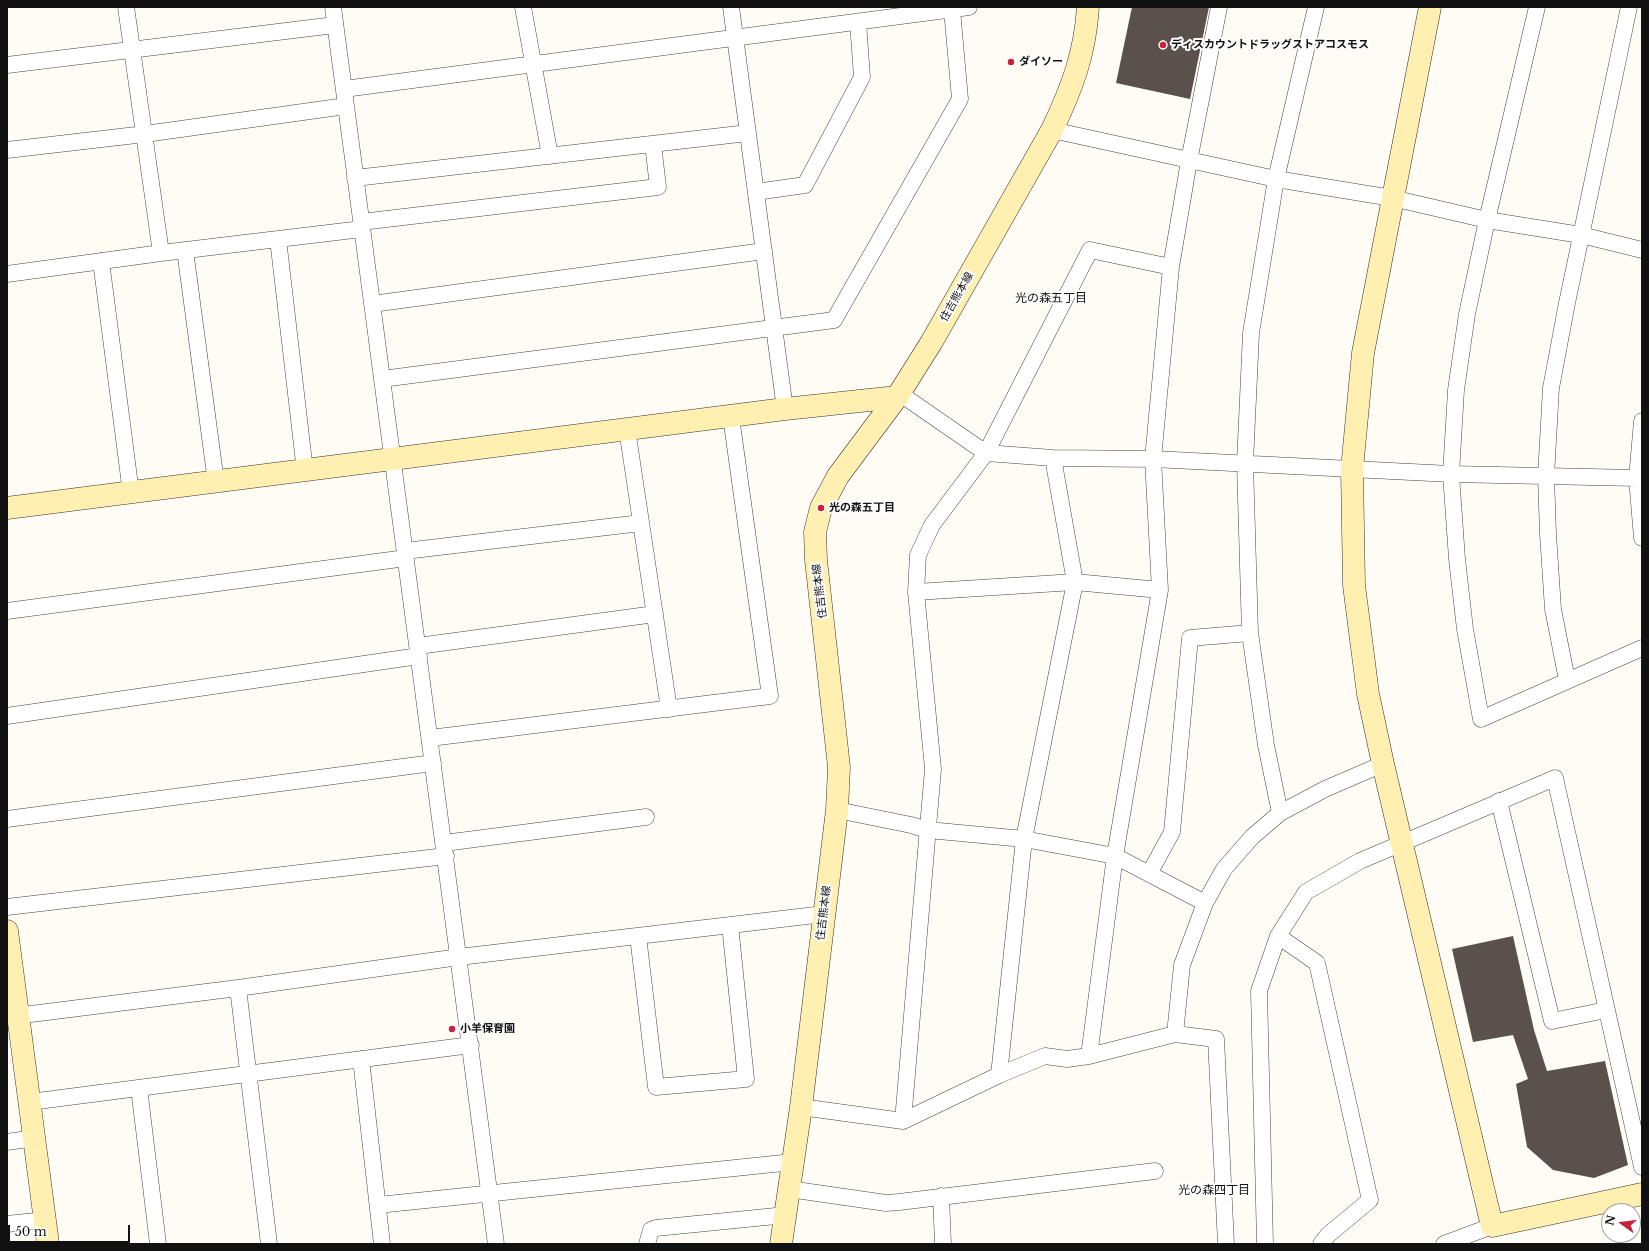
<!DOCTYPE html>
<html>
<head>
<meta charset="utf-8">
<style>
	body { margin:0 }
	#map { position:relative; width:1649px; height:1251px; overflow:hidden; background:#fffcf5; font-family:"Libre Baskerville",serif }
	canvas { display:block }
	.frame { position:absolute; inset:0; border:8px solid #111; pointer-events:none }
	.north { position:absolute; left:1601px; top:1203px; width:40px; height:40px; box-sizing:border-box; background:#fff; border:1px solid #a0a0a0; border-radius:50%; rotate:284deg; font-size:11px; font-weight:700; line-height:16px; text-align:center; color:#111 }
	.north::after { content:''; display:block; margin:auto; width:14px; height:18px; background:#c92138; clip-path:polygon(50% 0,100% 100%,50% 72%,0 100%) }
	.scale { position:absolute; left:8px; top:1225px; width:122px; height:18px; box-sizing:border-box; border:2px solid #111; border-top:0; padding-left:5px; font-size:12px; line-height:14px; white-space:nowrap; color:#111; -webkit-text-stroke:3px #fff; paint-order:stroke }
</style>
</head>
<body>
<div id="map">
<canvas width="1649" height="1251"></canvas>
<div class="frame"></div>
<div class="north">N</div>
<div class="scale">50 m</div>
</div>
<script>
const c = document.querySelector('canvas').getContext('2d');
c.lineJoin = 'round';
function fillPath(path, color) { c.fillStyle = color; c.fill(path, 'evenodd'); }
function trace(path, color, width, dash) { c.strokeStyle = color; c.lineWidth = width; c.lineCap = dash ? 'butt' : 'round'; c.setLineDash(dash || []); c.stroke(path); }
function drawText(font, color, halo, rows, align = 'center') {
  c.font = font + ' "Libre Baskerville","Noto Sans JP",serif'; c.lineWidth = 4; c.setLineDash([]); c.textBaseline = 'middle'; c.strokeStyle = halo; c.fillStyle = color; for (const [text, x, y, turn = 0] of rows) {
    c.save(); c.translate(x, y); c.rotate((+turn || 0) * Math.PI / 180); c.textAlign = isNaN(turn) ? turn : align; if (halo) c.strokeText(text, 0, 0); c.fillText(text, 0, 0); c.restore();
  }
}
const building = new Path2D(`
	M1132 7H1209L1190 99 1116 83Z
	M1513 936 1534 1030 1547 1071 1605 1061 1628 1165 1594 1178 1553 1170 1527 1147 1516 1084 1528 1079 1513 1035 1473 1042 1452 949Z`);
const street = new Path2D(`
	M126 7 161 253
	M333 7 496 1244
	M523 7 550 156
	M731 7 785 409
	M1537 7 1487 220 1467 314 1456 390 1451 474 1457 559 1465 629 1481 719 1642 648
	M7 65 335 25
	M344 89 969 7
	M1052 130 1276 179 1392 198 1487 220 1581 235 1642 250
	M7 150 145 134 346 106
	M355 178 748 133
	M756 192 805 185 862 77 858 22
	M361 222 658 187 653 144
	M278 239 305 471
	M185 250 216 482
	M101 261 131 493
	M7 274 161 253 362 229
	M372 304 764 251
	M382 379 834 320 960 99 952 10
	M899 393 986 453 1053 458 1153 459 1451 474 1637 478
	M1642 421 1637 478 1642 538
	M627 429 669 709
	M405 551 641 523
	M916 592 1075 582 1160 590
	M7 611 406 558
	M418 646 655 614
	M1567 680 1553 609 1548 534 1546 476 1551 388 1567 303 1629 7
	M7 716 419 656
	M430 738 770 696 731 417
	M1499 801 1552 1021 1606 1010
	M837 810 911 825 928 830 1024 839 1115 856 1205 903
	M1280 813 1266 745 1250 633 1245 463 1251 333 1276 179 1316 7
	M7 819 433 763
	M444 843 646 817
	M1149 874 1172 832 1190 638 1250 633
	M7 907 446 856
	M638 936 656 1087 746 1079 730 925
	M1278 936 1317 963 1370 1200 1328 1235 1321 1244
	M238 988 269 1244
	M7 1017 238 988 459 957 824 914
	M1175 1034 1182 965 1205 903 1224 869 1252 837 1280 813 1325 789 1383 764
	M1089 1056 1115 856 1160 590 1153 459 1171 267 1189 161 1219 7
	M361 1059 382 1244
	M999 1075 1024 839 1075 582 1053 458
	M139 1088 158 1244
	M30 1102 471 1045
	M801 1107 903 1121 999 1075 1045 1056 1067 1059 1089 1056 1175 1034 1216 1039 1226 1244
	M903 1121 933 769 916 592 918 555 932 525 986 453 1090 250 1171 267
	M7 1142 35 1138
	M789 1189 886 1203 899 1202 1155 1171
	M941 1196 943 1244
	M378 1205 793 1162
	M7 1224 45 1220
	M647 1244 651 1230 656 1228 786 1215
	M1265 1244 1259 991 1278 936 1306 892 1360 861 1555 778 1642 1167
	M1444 1244 1492 1226`);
const secondary = new Path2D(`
	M1430 7 1363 353 1352 469 1354 585 1368 694 1383 764 1492 1226 1642 1194
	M7 508 785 409 897 397
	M7 931 48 1244
	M781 1244 801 1107 837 810 839 767 816 560 815 532 821 508 838 476 897 397 931 343 1052 130C1072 88 1085 54 1088 7`);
const markers = [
	[1163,45,4,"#c92138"],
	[1011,62,4,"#c92138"],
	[821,508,4,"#c92138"],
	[452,1029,4,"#c92138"]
];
const poiNames = [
	["ディスカウントドラッグストアコスモス",1171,45],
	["ダイソー",1019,62],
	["光の森五丁目",829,508],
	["小羊保育園",460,1029]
];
const streetNames = [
	["住吉熊本線",957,297,-60],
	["住吉熊本線",820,591,-97],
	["住吉熊本線",824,913,-83]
];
const neighbourhoodNames = [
	["光の森五丁目",1051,299],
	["光の森四丁目",1214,1191]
];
fillPath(building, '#5a514d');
trace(street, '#444', 17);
trace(secondary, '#333', 23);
trace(street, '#fff', 16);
trace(secondary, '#ffefb0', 22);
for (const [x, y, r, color] of markers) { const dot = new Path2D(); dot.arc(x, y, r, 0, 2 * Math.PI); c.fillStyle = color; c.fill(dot); trace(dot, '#fff', 1.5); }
drawText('bold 11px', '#111', '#fff', poiNames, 'left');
drawText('11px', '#111', '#fff', streetNames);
drawText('12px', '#111', '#fff', neighbourhoodNames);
</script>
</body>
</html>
